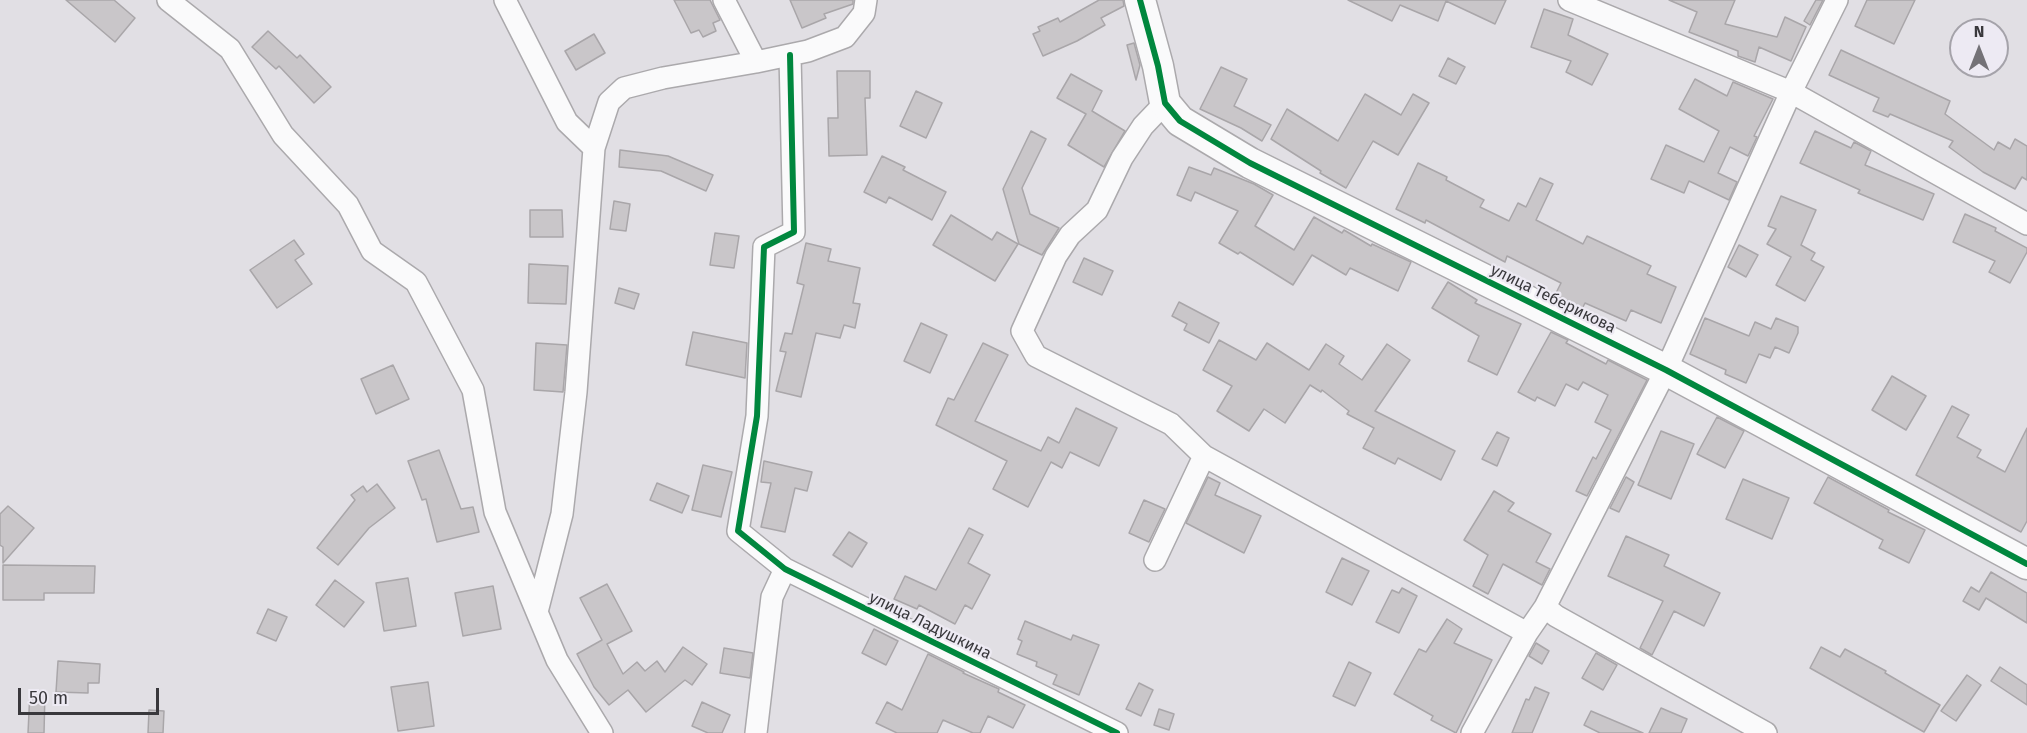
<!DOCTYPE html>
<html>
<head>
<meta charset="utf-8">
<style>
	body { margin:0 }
	#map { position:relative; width:2027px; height:733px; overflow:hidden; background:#e1dfe4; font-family:"Fira Sans",sans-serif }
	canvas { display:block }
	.north { position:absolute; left:1949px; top:18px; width:60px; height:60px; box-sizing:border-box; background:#edeaf3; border:2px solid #a5a3aa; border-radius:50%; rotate:0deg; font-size:16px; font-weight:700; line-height:24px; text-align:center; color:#39383c }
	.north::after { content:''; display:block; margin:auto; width:21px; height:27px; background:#747277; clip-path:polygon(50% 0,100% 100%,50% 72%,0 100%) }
	.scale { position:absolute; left:18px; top:688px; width:141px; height:27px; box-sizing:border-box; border:3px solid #39383c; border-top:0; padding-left:8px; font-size:18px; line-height:21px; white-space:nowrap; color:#39383c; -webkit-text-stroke:4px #edeaf3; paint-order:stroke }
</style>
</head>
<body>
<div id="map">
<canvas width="2027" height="733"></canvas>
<div class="north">N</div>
<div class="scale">50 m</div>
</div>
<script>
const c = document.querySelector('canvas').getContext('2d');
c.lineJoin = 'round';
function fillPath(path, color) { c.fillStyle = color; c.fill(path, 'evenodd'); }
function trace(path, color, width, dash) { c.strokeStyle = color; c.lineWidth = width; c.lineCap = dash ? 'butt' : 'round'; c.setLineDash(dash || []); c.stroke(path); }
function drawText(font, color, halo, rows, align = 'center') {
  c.font = font + ' "Fira Sans",sans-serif'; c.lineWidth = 4.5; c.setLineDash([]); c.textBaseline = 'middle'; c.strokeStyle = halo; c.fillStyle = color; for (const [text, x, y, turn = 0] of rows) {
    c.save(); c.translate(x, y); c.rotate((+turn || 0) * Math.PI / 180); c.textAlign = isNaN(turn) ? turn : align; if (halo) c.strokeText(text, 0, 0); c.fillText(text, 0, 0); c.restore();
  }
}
const building = new Path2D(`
	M66 0H114L135 18 115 42Z
	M674 0H710L720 20 713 23 716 31 703 37 699 30 691 33Z
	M790 0H853V4L824 14 826 18 802 28Z
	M1099 0H1123L1124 6 1101 18 1105 25 1077 41 1043 56 1033 34 1040 31 1038 27 1058 18 1060 22Z
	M1348 0H1506L1495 24 1446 1 1438 21 1400 5 1392 21Z
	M1669 0H1735L1725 24 1777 37 1785 17 1806 27 1791 61 1759 47 1755 62 1738 56V51L1689 32 1697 12Z
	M1816 0H1823L1810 25 1804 21Z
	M1867 0H1915L1894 44 1855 26Z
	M1544 9 1573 19 1568 35 1608 54 1592 85 1566 72 1571 61 1531 47Z
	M268 31 297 58 300 55 331 87 314 103 279 66 276 69 252 47Z
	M594 34 605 53 576 70 565 51Z
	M1134 43 1140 65 1136 80 1127 45Z
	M1841 50 1950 101 1945 114 1994 150 1998 142 2010 149 2015 139 2027 146V180L2022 177 2015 189 1983 172 1949 147 1953 141 1890 114 1888 117 1873 111 1879 98 1829 75Z
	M1448 58 1465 67 1456 84 1439 76Z
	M1221 67 1247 79 1234 106 1271 125 1262 141 1241 128 1200 109Z
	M837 71H870V98H865L867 155 829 156 828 118H838Z
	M1071 74 1102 91 1092 111 1125 131 1104 167 1068 145 1086 114 1057 98Z
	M1695 79 1727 96 1733 82 1773 99 1754 136 1757 137 1748 156 1730 147 1718 173 1737 182 1729 200 1689 181 1684 193 1651 179 1666 145 1704 162 1719 131 1679 109Z
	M916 91 942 103 926 138 900 126Z
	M1365 94 1401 115 1413 94 1429 103 1398 155 1373 141 1346 188 1320 173 1321 171 1271 139 1287 109 1338 141Z
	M1031 131 1046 139 1022 188 1030 214 1059 228 1042 255 1019 244 1003 189Z
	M1815 131 1851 148 1854 142 1871 151 1865 165 1934 194 1923 220 1858 193 1860 190 1800 163Z
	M620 150 668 156 713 175 706 191 661 171 619 167Z
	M882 156 905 167 903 170 946 192 932 220 889 197 886 203 864 192Z
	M1418 163 1447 177 1446 180 1484 200 1480 207 1509 221 1518 203 1526 207 1540 178 1553 184 1536 220 1583 244 1587 236 1651 266 1647 274 1676 287 1661 323 1631 310 1626 321 1585 303 1582 309 1555 295 1561 283 1507 256 1505 262 1426 220 1425 223 1396 209Z
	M1189 167 1211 175 1214 168 1254 184 1273 195 1255 226 1294 250 1314 217 1342 233 1344 230 1371 246 1372 244 1411 262 1398 291 1350 268 1346 275 1312 255 1293 285 1240 252 1238 254 1219 243 1238 211 1195 192 1191 201 1177 195Z
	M1781 196 1816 210 1801 245 1815 253 1811 260 1824 267 1805 301 1776 285 1791 257 1767 244 1776 229 1768 226Z
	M614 201 630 204 626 231 610 229Z
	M530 210H562L563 237H530Z
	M1965 214 1996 228 1995 231 2027 248V252L2010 283 1989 272 1995 261 1953 242Z
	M951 215 992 240 997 232 1018 244 995 281 933 245Z
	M715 233 739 236 734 268 710 265Z
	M294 240 304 254 295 260 312 284 277 308 250 270Z
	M806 243 831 249 828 261 860 268 853 303 860 304 855 328 844 325 840 338 816 333 801 397 776 391 786 352 780 351 785 333 792 334 804 285 797 283Z
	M1739 245 1758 255 1746 277 1728 267Z
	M1084 258 1113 271 1102 295 1073 282Z
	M529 264 568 266 566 304 528 303Z
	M1448 282 1477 300 1475 303 1521 324 1497 375 1468 361 1479 336 1432 308Z
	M619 288 639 294 634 309 615 303Z
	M1179 302 1219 323 1209 343 1184 330 1187 324 1172 316Z
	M1705 318 1749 336 1755 322 1771 329 1776 318 1798 327V333L1789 353 1775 347 1770 358 1759 354 1746 383 1725 374 1726 370 1690 354Z
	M921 323 947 335 930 373 904 361Z
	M693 332 747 343 745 378 686 365Z
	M1551 332 1568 340 1566 343 1606 364 1608 360 1647 380 1587 496 1576 491 1593 457 1596 459 1611 430 1595 422 1608 395 1583 382 1578 390 1566 384 1555 406 1537 397 1535 401 1518 392Z
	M1219 340 1256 360 1267 343 1309 370 1326 344 1344 356 1339 364 1362 380 1387 344 1410 360 1375 411 1455 451 1441 480 1398 458 1395 464 1363 448 1374 428 1347 414 1349 411 1322 390 1321 392 1310 385 1285 423 1264 409 1249 431 1217 411 1232 386 1203 370Z
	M536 343 567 345 563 392 534 390Z
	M983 343 1008 355 975 421 1041 451 1048 437 1059 443 1076 408 1117 428 1099 466 1070 452 1062 468 1051 462 1028 507 993 489 1007 461 936 425 948 398 954 400Z
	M393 365 409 399 376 414 361 379Z
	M1892 376 1926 396 1906 430 1872 410Z
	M1952 406 1969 415 1957 437 1981 450 1977 457 2005 472 2027 428V521L2021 532 1916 475Z
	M1717 417 1744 431 1725 468 1697 454Z
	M1661 431 1694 444 1671 499 1638 485Z
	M1497 432 1509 438 1497 466 1482 459Z
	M439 450 461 509 473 507 479 532 437 542 426 499 422 500 408 461Z
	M764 461 812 472 807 491 795 488 785 532 761 527 771 483 761 482Z
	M703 465 732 472 721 517 692 510Z
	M1208 477 1220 483 1215 495 1261 516 1244 553 1186 523Z
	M1626 477 1634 482 1619 512 1610 508Z
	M1828 477 1889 510 1888 512 1925 530 1909 563 1879 548 1883 540 1814 503Z
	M1743 479 1789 498 1772 539 1726 519Z
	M657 483 689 496 682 513 650 500Z
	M377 484 395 508 369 528 338 565 317 548 355 500 351 495 363 486 367 492Z
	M1494 491 1514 503 1508 511 1551 534 1536 562 1550 569 1542 585 1503 564 1488 594 1473 586 1488 555 1464 540Z
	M1144 500 1165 509 1149 542 1129 533Z
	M8 506 34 528 3 563V547L0 545V514Z
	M969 528 983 535 968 563 990 575 972 609 965 605 955 624 919 605 917 609 894 599 905 576 936 590Z
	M849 532 867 543 852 567 833 555Z
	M1626 536 1669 555 1664 566 1720 593 1704 626 1674 611 1652 655 1640 648 1663 601 1608 576Z
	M1342 558 1369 571 1352 605 1326 592Z
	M3 565 95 566 94 593H44V600H3Z
	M1991 572 2027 593V623L1986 598 1979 610 1963 601 1971 587 1979 592Z
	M408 578 416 626 384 631 376 583Z
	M335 580 364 602 344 627 316 605Z
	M607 584 632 631 607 644 623 674 637 662 645 671 657 661 665 672 683 647 707 664 692 685 685 680 646 712 628 690 609 705 594 687 577 654 602 640 580 598Z
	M493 586 501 629 463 636 455 593Z
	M1402 588 1417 596 1399 633 1376 622 1392 590 1399 593Z
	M268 609 287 617 276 641 257 633Z
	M1447 619 1462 629 1454 643 1492 660 1456 733 1431 720 1433 716 1394 694 1419 649 1426 652Z
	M1025 621 1071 640 1073 635 1099 645 1079 695 1053 684 1057 675 1036 666 1037 662 1017 654 1022 641 1018 639Z
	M874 629 898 641 886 665 862 653Z
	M1536 643 1549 651 1542 664 1529 656Z
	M1821 647 1840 657 1845 649 1886 671 1885 673 1940 705 1924 732 1810 668Z
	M724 648 753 653 750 678 720 673Z
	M1596 653 1617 665 1603 690 1582 678Z
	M928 654 964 672 963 673 999 689 998 692 1025 705 1013 728 988 716 980 733H973L943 720 937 733H897L876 723 887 702 902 710Z
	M58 661 100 664 99 683H88V693L56 692Z
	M1349 662 1371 673 1355 706 1333 696Z
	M2000 667 2027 685V705L1991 681Z
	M1967 675 1981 685 1956 721 1941 711Z
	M428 682 434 726 398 731 391 687Z
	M1139 683 1153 690 1141 716 1126 709Z
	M1535 687 1549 693 1532 733H1512L1526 699 1529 700Z
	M30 691 45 692 44 733H28Z
	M702 702 730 715 722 733H708L692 726Z
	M1661 708 1687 719 1681 733H1649Z
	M1159 709 1174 714 1169 730 1154 725Z
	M149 710 164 711 163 733H148Z
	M1591 711 1643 733H1600L1584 725Z`);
const street = new Path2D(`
	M168 0 230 49 283 135 348 205 372 251 416 282 473 390 495 512 557 660 602 733
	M505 0 567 122 594 148
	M724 0 756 62
	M1569 0 1791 92 2027 224
	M790 55 794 232 764 247 757 416 738 531 785 569 1117 733
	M1165 103 1143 126 1122 158 1097 210 1070 235 1056 256 1022 331 1036 356 1171 424 1204 456 1527 633
	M1155 560 1204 456
	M1545 607 1556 616 1766 733
	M537 612 562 514 576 392 594 148 609 102 624 88 663 78 756 62 808 51 845 37 864 13 866 0
	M756 733 772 597 785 569
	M1472 733 1527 633 1545 607 1666 370 1791 92 1837 0`);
const secondary = new Path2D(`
	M1140 0 1158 66 1165 103 1180 121 1250 163 1666 370 2027 564`);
const cycleway = new Path2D(`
	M1140 0 1158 66 1165 103 1180 121 1250 163 1666 370 2027 564
	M790 55 794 232 764 247 757 416 738 531 785 569 1117 733`);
const streetNames = [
	["улица Теберикова",1553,299,26],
	["улица Ладушкина",930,626,26]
];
fillPath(building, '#c9c6c9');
trace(building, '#a9a6a9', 1.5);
trace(street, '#aba9ac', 24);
trace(secondary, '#aba9ac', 33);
trace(street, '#fafafb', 21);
trace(secondary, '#fafafb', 30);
trace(cycleway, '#00873e', 6);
drawText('16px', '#39383c', '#edeaf3', streetNames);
</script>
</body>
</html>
